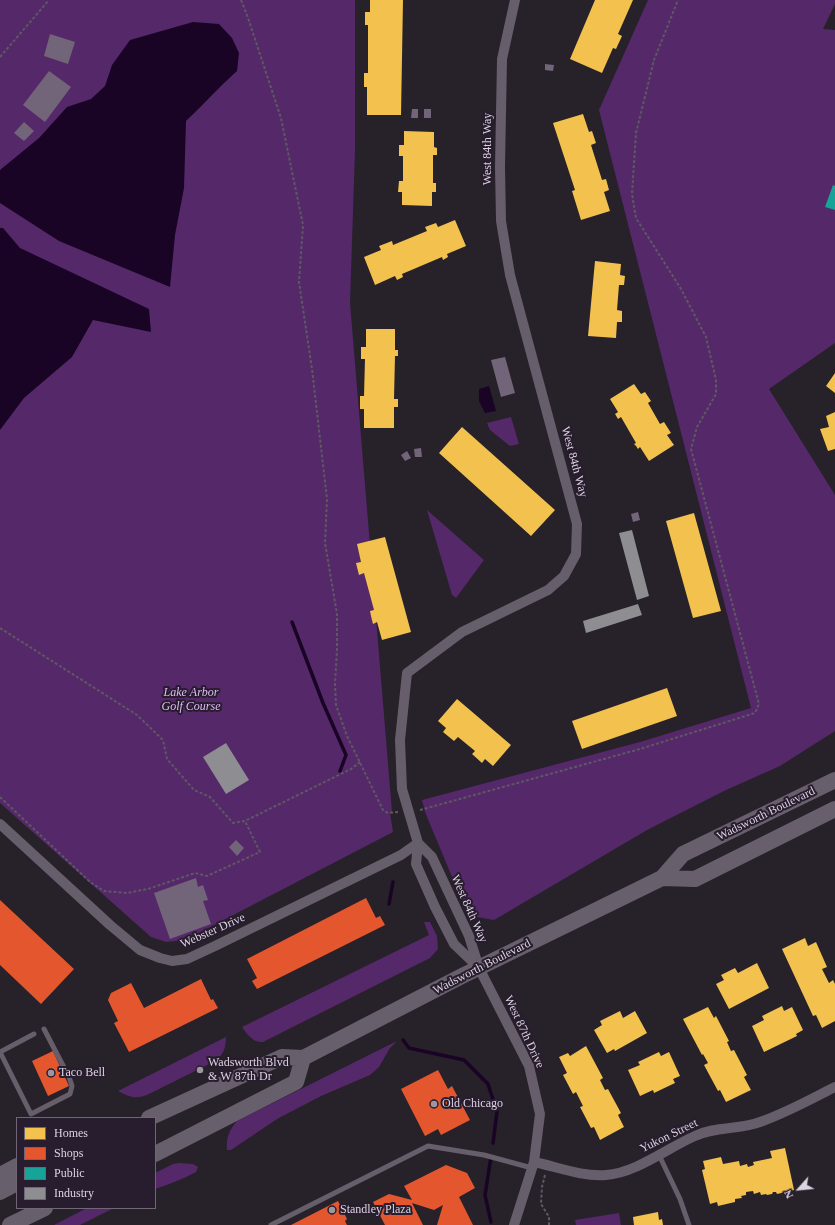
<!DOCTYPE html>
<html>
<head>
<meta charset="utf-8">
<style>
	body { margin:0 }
	#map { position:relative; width:835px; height:1225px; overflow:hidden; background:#27212a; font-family:"Times New Roman",serif }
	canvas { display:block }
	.legend { position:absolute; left:16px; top:1117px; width:140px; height:92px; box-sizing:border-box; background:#281d2e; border:1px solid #706675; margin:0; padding:5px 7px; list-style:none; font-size:12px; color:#dcd4e0 }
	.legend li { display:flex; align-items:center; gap:8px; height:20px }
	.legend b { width:20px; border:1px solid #706675 }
	.north { position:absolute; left:779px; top:1169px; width:40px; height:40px; -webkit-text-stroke:3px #281d2e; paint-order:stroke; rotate:243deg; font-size:11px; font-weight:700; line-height:16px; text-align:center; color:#dcd4e0 }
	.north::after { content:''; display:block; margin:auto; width:14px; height:18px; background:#dcd4e0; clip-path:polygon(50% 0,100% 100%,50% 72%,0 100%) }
</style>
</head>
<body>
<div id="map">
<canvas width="835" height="1225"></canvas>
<ul class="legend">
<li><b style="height:11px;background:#f2c14e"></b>Homes</li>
<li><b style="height:11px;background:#e4572e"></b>Shops</li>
<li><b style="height:11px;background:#17a398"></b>Public</li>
<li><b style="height:11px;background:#8d8d92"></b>Industry</li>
</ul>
<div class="north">N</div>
</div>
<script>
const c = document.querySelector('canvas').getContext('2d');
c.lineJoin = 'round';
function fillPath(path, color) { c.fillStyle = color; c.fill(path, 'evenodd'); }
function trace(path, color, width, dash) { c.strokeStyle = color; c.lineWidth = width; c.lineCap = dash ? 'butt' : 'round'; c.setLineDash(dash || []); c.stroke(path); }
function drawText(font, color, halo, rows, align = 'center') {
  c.font = font + ' "Times New Roman",serif'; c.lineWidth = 4; c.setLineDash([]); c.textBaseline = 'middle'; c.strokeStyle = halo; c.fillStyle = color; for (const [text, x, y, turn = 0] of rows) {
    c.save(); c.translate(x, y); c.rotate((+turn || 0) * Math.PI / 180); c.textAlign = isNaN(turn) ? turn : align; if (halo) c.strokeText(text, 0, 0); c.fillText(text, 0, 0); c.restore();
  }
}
const green = new Path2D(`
	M0 0H355V150L350 303 392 812 390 813 393 832 185 940 166 942 151 937 0 803Z
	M648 0H835V4L823 29 835 30V343L769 389 835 495V731L780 766 726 790 647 830 494 920 477 917 465 908 425 812 422 800 640 742 751 708 599 110Z
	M511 417 519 444 510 446 490 430 487 423Z
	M427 510 484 560 456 598 452 595Z
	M424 922H430L437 936 438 949 430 958 263 1042C253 1043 247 1034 242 1027L429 935Z
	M226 1037C226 1047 224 1053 217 1060L149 1094C136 1100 129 1097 118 1091Z
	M397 1041 390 1048 383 1060 379 1067 370 1075 321 1096 277 1119 231 1150H227C226 1138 229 1130 237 1121Z
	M179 1163 193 1164 198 1167 196 1172C183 1179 170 1184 155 1189V1173L173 1164Z
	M87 1208H114L80 1225H54Z
	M619 1213 621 1225H576L575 1220Z`);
const water = new Path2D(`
	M193 22 219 24 232 38 239 53 237 71C219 87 203 105 186 121L184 188 175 235 170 287 59 241 0 203V170L39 138 67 107 91 99 105 86 112 65 130 40Z
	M0 228H3L20 248 149 309 151 332 93 320 72 357 24 398 0 430Z
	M489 386 496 411 485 413 479 401V389Z`);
const homes = new Path2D(`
	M370 0H403L401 115H367V87H364V73H368V25H365V12H370Z
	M595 0H633L618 34 622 36 616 49 613 48 602 73 570 59Z
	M583 114 589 132 592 131 596 143 591 145 602 180 606 179 609 190 604 192 610 211 581 220 572 191 575 190 553 123Z
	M404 131 434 132V147L437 148V155H433V183H436V192H432V206L402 205V192H398L399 181H403V156H399V145H404Z
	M455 220 466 246 447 254 448 257 443 260 442 257 402 274 403 277 397 280 395 276 375 285 364 257 381 250 379 246 392 241 393 245 427 231 425 227 436 223 438 227Z
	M595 261 621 264 620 275 625 276 624 285H619L617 310 622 311V322H617L616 338 588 336Z
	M366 329H395V350H398V356H395L394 399H398V407H394V428H364V409H360V396H364L365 359H361V347H366Z
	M835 373V393L826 386Z
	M634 384 641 394 645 392 651 401 648 403 660 424 664 422 671 433 667 435 674 445 649 461 640 447 638 449 636 446 634 444 636 443 621 417 618 419 615 414 618 412 610 399Z
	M835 412V449L828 451 820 429 829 427 826 416Z
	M462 427 555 510 531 536 439 453Z
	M694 513 721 611 693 618 666 521Z
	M385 537 411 632 382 640 377 622 373 624 371 616 370 611 374 610 364 573 359 575 356 563 361 562 357 544Z
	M667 688 677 716 582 749 572 721Z
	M457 699 511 745 493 766 485 759 482 763 472 754 475 751 458 737 454 741 443 732 446 728 438 721Z
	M805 938 808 946 816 942 827 967 822 969 829 983 833 980 835 984V1021L822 1028 816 1015 813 1016 782 949Z
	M757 963 769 988 729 1009 716 984 724 980 721 975 735 968 738 973Z
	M782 1006 784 1011 792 1007 803 1030 796 1034 797 1036 764 1052 752 1026 764 1020 762 1016Z
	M708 1007 714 1018 716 1016 729 1041 727 1042 731 1051 734 1050 747 1075 744 1077 751 1090 726 1102 720 1090 718 1091 704 1065 708 1063 703 1054 702 1055 683 1019Z
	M620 1011 623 1018 635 1011 647 1033 615 1051 614 1049 607 1053 594 1030 602 1025 600 1021Z
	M586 1046 603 1078 600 1080 605 1090 608 1089 621 1113 618 1115 624 1127 600 1140 594 1127 591 1128 580 1107 583 1106 576 1092 573 1094 563 1075 567 1073 559 1057 568 1053 570 1056Z
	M659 1052 661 1056 669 1052 680 1076 673 1079 675 1083 654 1093 653 1090 640 1096 628 1070 640 1065 638 1062Z
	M785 1148 794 1190 777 1194 776 1192H773L772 1194 767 1195 766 1194 761 1195 760 1192 754 1194 753 1191 746 1192V1195L741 1196 742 1198 735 1199V1202L718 1206 717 1202 710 1204 702 1170 705 1169 703 1161 721 1157 723 1164 739 1161 740 1166 747 1164 748 1167 754 1165 753 1162 772 1158 770 1151Z
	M658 1212 659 1220 662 1219 663 1225H634L633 1217Z`);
const shops = new Path2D(`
	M366 898 376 918 380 916 385 925 257 989 252 981 257 978 247 959Z
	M0 900 74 969 41 1004 0 965Z
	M201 979 211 1000 213 999 218 1008 129 1052 114 1023 118 1021 108 1000 111 993 131 983 144 1008Z
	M53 1051 69 1086 48 1096 32 1061Z
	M438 1070 448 1089 452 1086 470 1120 441 1135 438 1129 425 1136 401 1089Z
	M446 1165 467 1173 475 1188 459 1197 473 1225H437L443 1205 434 1210 412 1203 423 1225H385L373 1202 389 1194 412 1200 404 1186Z
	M338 1201 347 1219 345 1221 347 1225H291Z`);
const public = new Path2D(`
	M833 185 835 186V210L825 207Z`);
const industry = new Path2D(`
	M632 530 649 596 637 600 619 533Z
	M638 604 642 615 586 633 583 621Z
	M226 743 249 780 226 794 203 757Z`);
const stream = new Path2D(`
	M292 622 323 703 346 755 340 771
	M389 904 393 882
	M403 1040 409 1048 464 1060 488 1084 497 1112 493 1143
	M491 1222 485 1195 491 1157`);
const building = new Path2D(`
	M50 34 75 42 68 64 44 56Z
	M545 64 554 65 553 71 545 70Z
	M49 71 71 87 45 122 23 105Z
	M412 109H418V118H411Z
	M424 109H431V118H424Z
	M24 122 34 131 24 141 14 133Z
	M505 357 515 393 501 397 491 360Z
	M421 448 422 457H415L414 449Z
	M407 451 411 458 405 461 401 455Z
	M638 512 640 520 633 522 631 514Z
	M236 840 244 848 237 856 229 847Z
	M196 878 198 887 203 885 208 900 203 901 211 924 170 939 154 893Z`);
const path = new Path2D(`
	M241 0 247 15 281 118 303 225 299 282 312 369 327 499 325 543 337 614V649L335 684 336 705 347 736 383 810 388 813 398 812
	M0 57 49 0
	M0 628 137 715 163 740 167 759 194 790 210 797 233 823 245 821 351 769 360 762
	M0 797 90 882 104 891 127 893 148 889 195 873 207 876 260 852 245 821
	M420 810 640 749 755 713 759 704 691 449 697 427 716 394V380L706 337 681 289 636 218 632 194 636 133 654 60 678 0
	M545 1175 542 1187 541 1204 549 1217V1225`);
const service = new Path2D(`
	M0 1052 31 1114 70 1094 72 1086 69 1077 44 1029
	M0 1052 34 1034
	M659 1155 680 1199 689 1225
	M271 1225 428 1146 484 1155 532 1168`);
const minor = new Path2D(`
	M0 824 110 925 140 950 160 958 172 961 187 959 215 946 401 855 418 843
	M418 843 432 857 469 936 479 968 529 1066 540 1114 534 1162 514 1225
	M479 968 454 944 435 907 416 864 418 843 402 789 400 740 407 673 462 632 548 590 564 576 576 554 577 524 510 275 501 221 500 167 502 59 515 0
	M534 1162C558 1167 582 1177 606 1175 636 1173 667 1148 695 1136 715 1126 739 1130 760 1122 786 1113 811 1099 835 1087`);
const primary = new Path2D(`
	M662 878 695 879 835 809
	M149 1118 282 1057 303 1058 462 976 662 878 683 854 835 780
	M155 1154 296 1082 303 1058
	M0 1175 17 1166
	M0 1192 17 1183
	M10 1225 45 1208`);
const markers = [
	[200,1070,4,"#9d95a0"],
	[51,1073,4,"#9d95a0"],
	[434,1104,4,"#9d95a0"],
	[332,1210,4,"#9d95a0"]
];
const streetNames = [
	["West 84th Way",488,149,-90],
	["West 84th Way",574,462,75],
	["Wadsworth Boulevard",766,814,-26],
	["West 84th Way",469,909,66],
	["Webster Drive",213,931,-24],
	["Wadsworth Boulevard",482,967,-27],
	["West 87th Drive",524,1032,65],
	["Yukon Street",669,1136,-26]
];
const parkNames = [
	["Lake Arbor",191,693],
	["Golf Course",191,707]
];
const poiNames = [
	["Wadsworth Blvd",208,1063],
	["& W 87th Dr",208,1077],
	["Taco Bell",59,1073],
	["Old Chicago",442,1104],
	["Standley Plaza",340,1210]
];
fillPath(green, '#552869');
fillPath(water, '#1a0425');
fillPath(homes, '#f2c14e');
fillPath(shops, '#e4572e');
fillPath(public, '#17a398');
fillPath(industry, '#8d8d92');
trace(stream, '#1a0425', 3.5);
fillPath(building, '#726579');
trace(path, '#5e5862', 2, [3, 2]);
trace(service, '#665e6a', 5);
trace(minor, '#665e6a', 10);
trace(primary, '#685f6c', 16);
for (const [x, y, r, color] of markers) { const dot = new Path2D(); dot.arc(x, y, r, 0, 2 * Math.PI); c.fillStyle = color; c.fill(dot); trace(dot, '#281d2e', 1.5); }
drawText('12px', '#dcd4e0', '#281d2e', streetNames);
drawText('italic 12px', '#e2baf8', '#281d2e', parkNames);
drawText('12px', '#dcd4e0', '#281d2e', poiNames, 'left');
</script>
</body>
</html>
